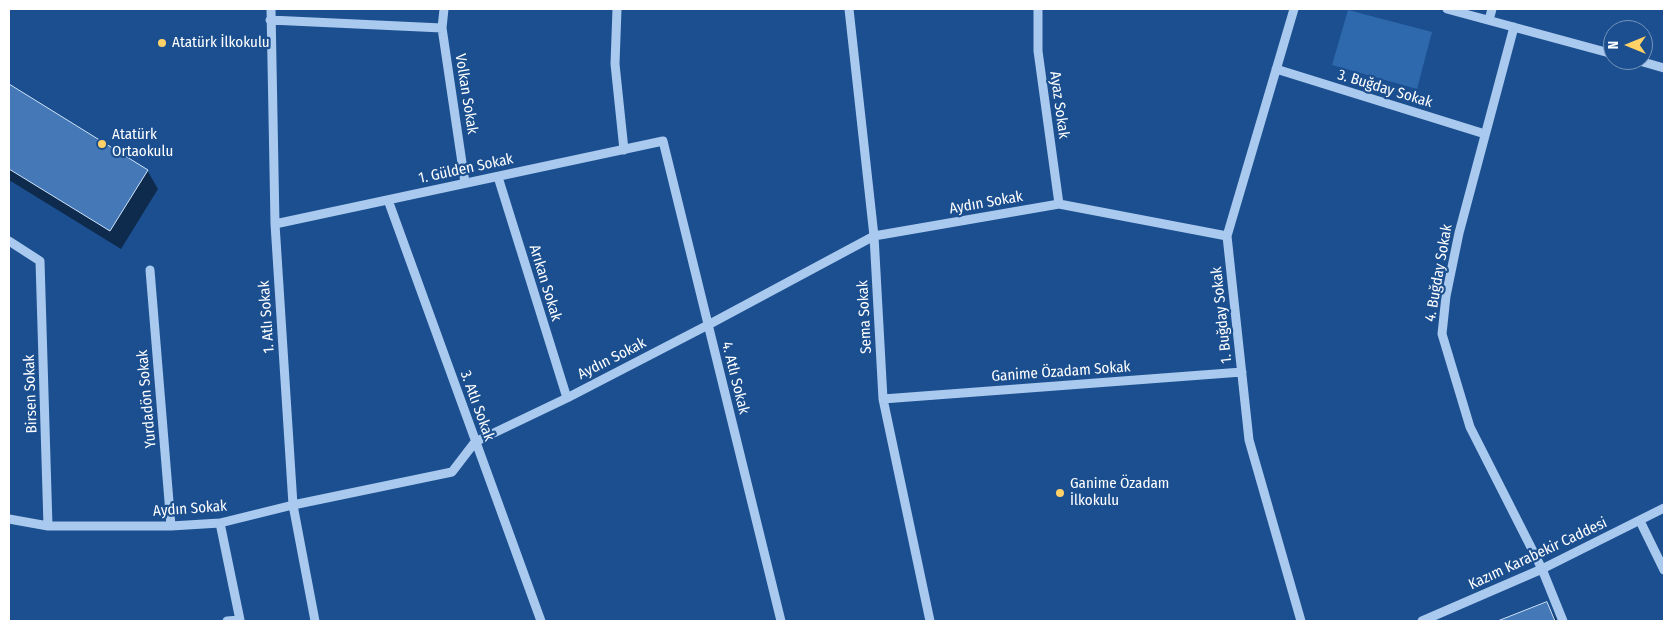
<!DOCTYPE html>
<html>
<head>
<meta charset="utf-8">
<style>
	body { margin:0 }
	#map { position:relative; width:1673px; height:630px; overflow:hidden; background:#1b4f8f; font-family:"Fira Sans Condensed",sans-serif }
	canvas { display:block }
	.frame { position:absolute; inset:0; border:10px solid #fff; pointer-events:none }
	.north { position:absolute; left:1603px; top:20px; width:50px; height:50px; box-sizing:border-box; background:#1b4f8f; border:1px solid #7695bc; border-radius:50%; rotate:270deg; font-size:14px; font-weight:700; line-height:20px; text-align:center; color:#fff }
	.north::after { content:''; display:block; margin:auto; width:18px; height:22px; background:#ffd166; clip-path:polygon(50% 0,100% 100%,50% 72%,0 100%) }
</style>
</head>
<body>
<div id="map">
<canvas width="1673" height="630"></canvas>
<div class="frame"></div>
<div class="north">N</div>
</div>
<script>
const c = document.querySelector('canvas').getContext('2d');
c.lineJoin = 'round';
function fillPath(path, color) { c.fillStyle = color; c.fill(path, 'evenodd'); }
function trace(path, color, width, dash) { c.strokeStyle = color; c.lineWidth = width; c.lineCap = dash ? 'butt' : 'round'; c.setLineDash(dash || []); c.stroke(path); }
function drawText(font, color, halo, rows, align = 'center') {
  c.font = font + ' "Fira Sans Condensed",sans-serif'; c.lineWidth = 4.5; c.setLineDash([]); c.textBaseline = 'middle'; c.strokeStyle = halo; c.fillStyle = color; for (const [text, x, y, turn = 0] of rows) {
    c.save(); c.translate(x, y); c.rotate((+turn || 0) * Math.PI / 180); c.textAlign = isNaN(turn) ? turn : align; if (halo) c.strokeText(text, 0, 0); c.fillText(text, 0, 0); c.restore();
  }
}
const green = new Path2D(`
	M1348 10 1432 32 1417 89 1332 65Z`);
const shadow = new Path2D(`
	M9 85 147 170 158 189 121 249 9 180Z
	M1547 603 1557 621H1501Z`);
const building = new Path2D(`
	M9 84 148 170 110 231 9 169Z
	M1547 602 1555 621H1498Z`);
const minor = new Path2D(`
	M271 9 275 224 293 505 315 621
	M444 9 442 28 465 183
	M617 9 615 64 624 150
	M849 9 874 236 883 399 930 621
	M1038 9V51L1059 204
	M1294 9 1227 236 1249 440 1301 621
	M1447 9 1613 54
	M270 20 442 28
	M1489 20 1492 9
	M1514 27 1459 233 1446 296 1442 334 1470 427 1542 569 1563 621
	M1636 60 1664 68
	M1276 69 1485 134
	M498 177 567 398
	M388 200 541 621
	M275 224 663 141 781 621
	M9 241 40 261 48 526
	M150 270 171 526
	M883 399 1242 372
	M9 519 48 526H171L220 523 293 505 452 472 475 442 567 398 708 325 874 236 1059 204 1227 236
	M1640 521 1664 570
	M220 523 240 620 227 621
	M1422 621 1542 569 1664 508`);
const markers = [
	[162,43,5,"#ffd166"],
	[102,144,5,"#ffd166"],
	[1060,493,5,"#ffd166"]
];
const poiNames = [
	["Atatürk İlkokulu",172,43],
	["Atatürk",112,135],
	["Ortaokulu",112,152],
	["Ganime Özadam",1070,484],
	["İlkokulu",1070,501]
];
const streetNames = [
	["3. Buğday Sokak",1385,89,17],
	["Volkan Sokak",466,94,81],
	["Ayaz Sokak",1059,105,82],
	["1. Gülden Sokak",466,169,-12],
	["Aydın Sokak",986,203,-10],
	["4. Buğday Sokak",1439,273,-80],
	["Arıkan Sokak",545,283,73],
	["1. Buğday Sokak",1222,315,-96],
	["1. Atlı Sokak",267,317,-94],
	["Sema Sokak",865,317,-93],
	["Aydın Sokak",612,359,-27],
	["Ganime Özadam Sokak",1061,372,-4],
	["4. Atlı Sokak",735,378,76],
	["Birsen Sokak",31,394,-92],
	["Yurdadön Sokak",147,399,-95],
	["3. Atlı Sokak",477,406,70],
	["Aydın Sokak",190,509,-4],
	["Kazım Karabekir Caddesi",1538,554,-25]
];
fillPath(green, '#2e69ad');
fillPath(shadow, '#0007');
fillPath(building, '#4478b7');
trace(building, '#cfe3fa', 1);
trace(minor, '#a9c9ee', 9);
for (const [x, y, r, color] of markers) { const dot = new Path2D(); dot.arc(x, y, r, 0, 2 * Math.PI); c.fillStyle = color; c.fill(dot); trace(dot, '#1b4f8f', 2); }
drawText('15px', '#fff', '#1b4f8f', poiNames, 'left');
drawText('15px', '#fff', '#1b4f8f', streetNames);
</script>
</body>
</html>
